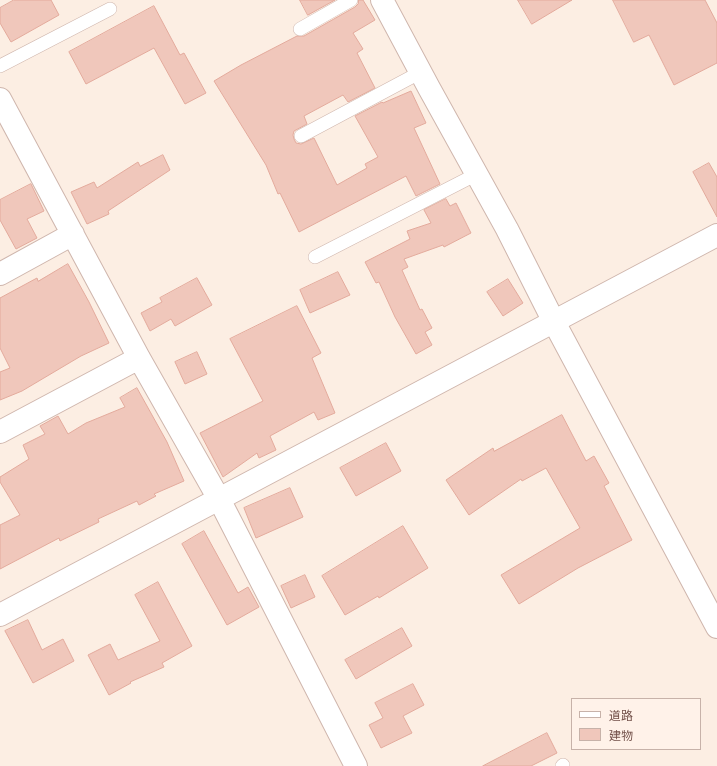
<!DOCTYPE html>
<html>
<head>
<meta charset="utf-8">
<style>
	body { margin:0 }
	#map { position:relative; width:717px; height:766px; overflow:hidden; background:#fceee3; font-family:"IBM Plex Sans","Noto Sans JP",sans-serif }
	canvas { display:block }
	.legend { position:absolute; left:571px; top:698px; width:130px; height:52px; box-sizing:border-box; background:#fff2e9; border:1px solid #c7b2a9; margin:0; padding:5px 7px; list-style:none; font-size:12px; color:#73514a }
	.legend li { display:flex; align-items:center; gap:8px; height:20px }
	.legend b { width:20px; border:1px solid #c7b2a9 }
</style>
</head>
<body>
<div id="map">
<canvas width="717" height="766"></canvas>
<ul class="legend">
<li><b style="height:5px;background:#fff"></b>道路</li>
<li><b style="height:11px;background:#f0c7bb"></b>建物</li>
</ul>
</div>
<script>
const c = document.querySelector('canvas').getContext('2d');
c.lineJoin = 'round';
function fillPath(path, color) { c.fillStyle = color; c.fill(path, 'evenodd'); }
function trace(path, color, width, dash) { c.strokeStyle = color; c.lineWidth = width; c.lineCap = dash ? 'butt' : 'round'; c.setLineDash(dash || []); c.stroke(path); }
const building = new Path2D(`
	M14 0H51L59 15 11 42 0 23V8Z
	M300 0H335L308 15Z
	M359 0H363L375 20 353 33 363 49 357 53 375 88 348 102 343 95 304 116 307 124 294 131 293 135 294 139 296 143 301 144 314 138 337 185 367 168 365 164 378 157 355 116 382 102 383 103 411 91 426 123 414 128 440 184 416 196 406 176 299 232 280 193 278 194 266 165 214 81 241 65 297 36H304L355 7 358 4Z
	M518 0H572L532 24Z
	M613 0H705L717 23V63L674 85 649 35 634 42Z
	M154 6 180 55 184 53 206 93 185 104 154 48 86 84 69 52Z
	M163 155 170 170 108 211 109 214 87 224 71 192 94 182 97 188 138 162 140 166Z
	M709 163 717 177V217L693 172Z
	M31 184 44 211 27 219 37 238 16 249 0 220V200Z
	M446 199 450 206 456 203 471 233 444 247 443 245 404 259 408 267 402 270 420 310 422 309 432 328 425 332 432 345 416 354 395 317 379 282 376 283 365 262 410 239 407 231 431 223 424 210Z
	M68 264 89 302 109 343 81 356 22 391 0 400V372L10 368 0 348V298L37 278 38 281Z
	M338 272 350 295 310 313 300 290Z
	M197 278 212 305 175 326 171 319 150 331 141 313 162 302 160 298Z
	M508 279 523 303 503 316 487 292Z
	M297 306 321 353 312 358 335 413 318 420 314 412 270 436 276 450 259 458 257 453 223 477 200 433 263 401 230 339Z
	M197 352 207 374 185 384 175 362Z
	M137 388 167 442 184 481 154 494 156 496 139 505 137 501 98 519 99 522 60 541 59 538 0 569V525L20 515 0 482V477L29 459 23 445 45 434 40 426 58 416 68 434 86 423 125 407 120 398Z
	M562 415 586 461 594 456 609 483 604 486 632 540 578 568 519 604 501 575 580 528 546 468 522 481 521 479 469 515 446 480 493 448 494 451Z
	M386 443 401 471 356 496 340 468Z
	M290 488 303 517 256 538 244 508Z
	M403 526 428 568 379 598 378 596 345 615 322 576Z
	M204 531 238 593 248 587 259 607 227 625 182 544Z
	M305 575 315 597 291 608 281 586Z
	M158 582 192 646 162 663 164 667 130 682 131 683 109 695 88 655 110 644 118 660 160 641 135 595Z
	M28 620 42 650 63 639 74 661 33 683 5 631Z
	M402 628 412 646 356 679 345 660Z
	M413 684 424 705 403 716 412 733 381 748 369 725 383 718 375 703Z
	M547 733 557 753 531 766H483Z`);
const service = new Path2D(`
	M300 29 351 0
	M0 66 110 9
	M301 136 421 72
	M315 257 477 174
	M562 766 563 765`);
const minor = new Path2D(`
	M382 0 429 88 507 229 554 322 717 627
	M0 99 139 358 219 499 356 766
	M0 274 73 234
	M0 432 139 358`);
const tertiary = new Path2D(`
	M0 615 717 235`);
fillPath(building, '#f0c7bb');
trace(building, '#e3aa9c', 1);
trace(service, '#cfb6ad', 14);
trace(minor, '#cfb6ad', 24);
trace(tertiary, '#cfb6ad', 24);
trace(service, '#fff', 13);
trace(minor, '#fff', 22);
trace(tertiary, '#fff', 22);
</script>
</body>
</html>
